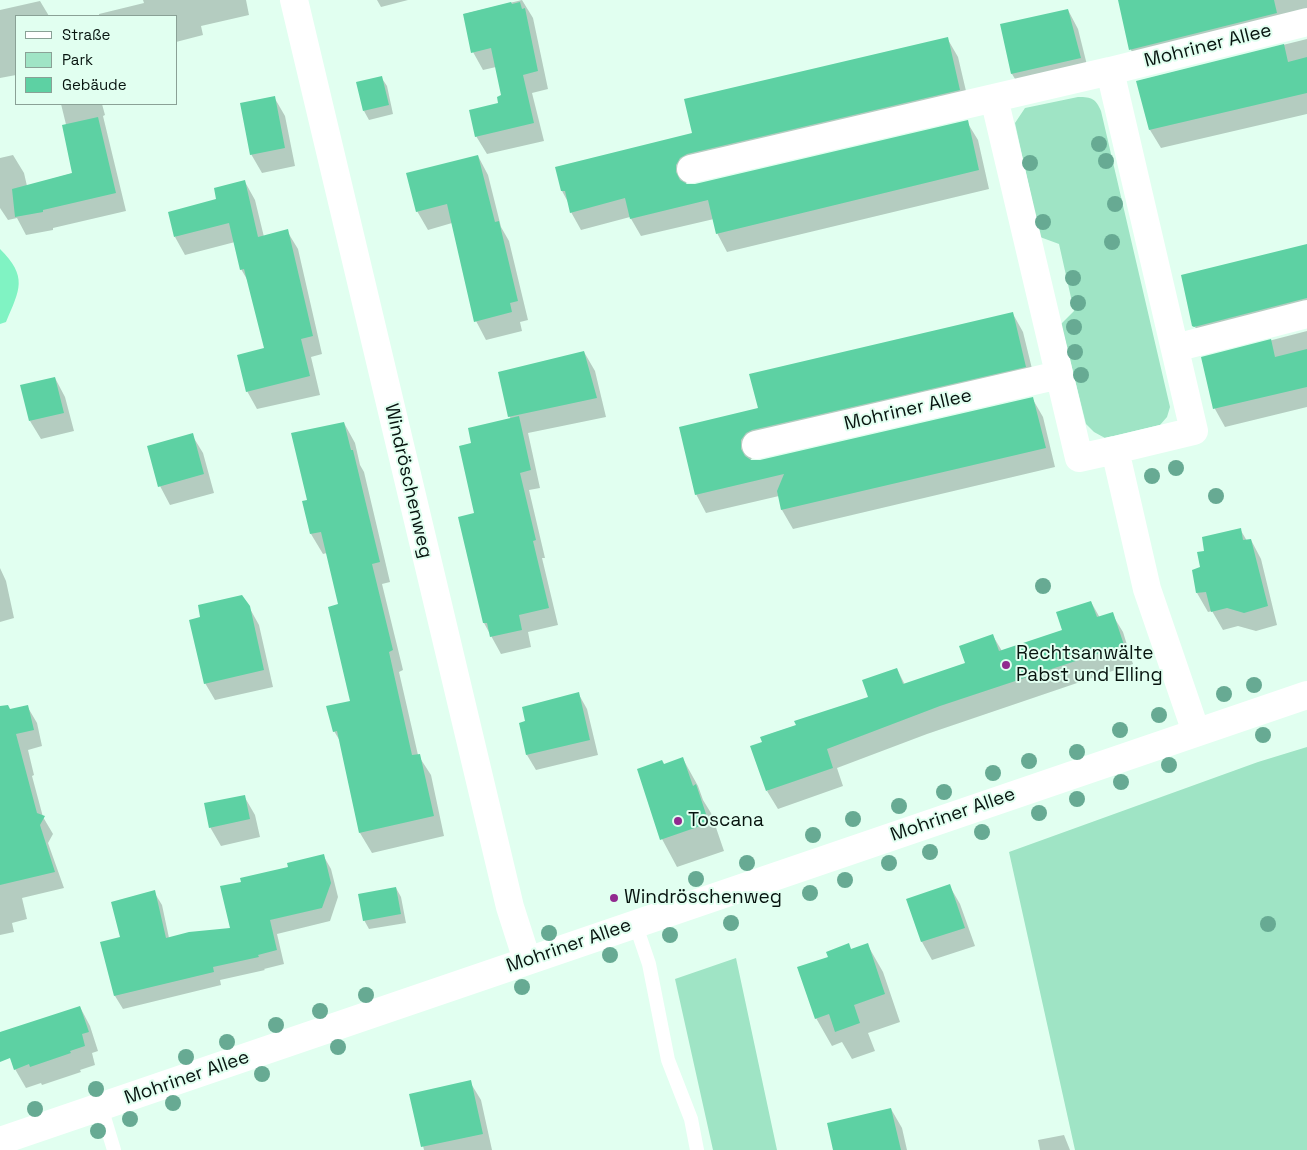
<!DOCTYPE html>
<html>
<head>
<meta charset="utf-8">
<style>
	body { margin:0 }
	#map { position:relative; width:1307px; height:1150px; overflow:hidden; background:#e1fff0; font-family:"Space Grotesk",sans-serif }
	canvas { display:block }
	.legend { position:absolute; left:15px; top:15px; width:162px; height:90px; box-sizing:border-box; background:#e1fff0; border:1px solid #8aa196; margin:0; padding:6px 9px; list-style:none; font-size:15px; color:#07140f }
	.legend li { display:flex; align-items:center; gap:10px; height:25px }
	.legend b { width:25px; border:1px solid #8aa196 }
</style>
</head>
<body>
<div id="map">
<canvas width="1307" height="1150"></canvas>
<ul class="legend">
<li><b style="height:6px;background:#fff"></b>Straße</li>
<li><b style="height:14px;background:#9fe4c5"></b>Park</li>
<li><b style="height:14px;background:#5dd1a3"></b>Gebäude</li>
</ul>
</div>
<script>
const c = document.querySelector('canvas').getContext('2d');
c.lineJoin = 'round';
function fillPath(path, color) { c.fillStyle = color; c.fill(path, 'evenodd'); }
function trace(path, color, width, dash) { c.strokeStyle = color; c.lineWidth = width; c.lineCap = dash ? 'butt' : 'round'; c.setLineDash(dash || []); c.stroke(path); }
function drawText(font, color, halo, rows, align = 'center') {
  c.font = font + ' "Space Grotesk",sans-serif'; c.lineWidth = 4; c.setLineDash([]); c.textBaseline = 'middle'; c.strokeStyle = halo; c.fillStyle = color; for (const [text, x, y, turn = 0] of rows) {
    c.save(); c.translate(x, y); c.rotate((+turn || 0) * Math.PI / 180); c.textAlign = isNaN(turn) ? turn : align; if (halo) c.strokeText(text, 0, 0); c.fillText(text, 0, 0); c.restore();
  }
}
const green = new Path2D(`
	M1078 97C1092 97 1096 99 1101 111L1170 407 1167 417 1160 425 1105 438 1094 432 1086 424 1061 324 1074 311 1059 244 1040 237 1015 123 1025 108Z
	M1307 747V1150H1075L1009 852 1258 762Z
	M736 958 777 1150H713L675 979Z`);
const water = new Path2D(`
	M0 249C28 277 20 289 6 322L0 324Z`);
const shadow = new Path2D(`
	M143 0H246L249 15 201 26 203 35 176 42V16H99V14L144 3Z
	M377 0H408L381 7Z
	M522 0 533 18 548 89 532 93 544 141 487 154 476 136 499 104 503 96 496 67 483 70 473 52 464 14Z
	M1119 0H1307V27L1141 68 1131 50Z
	M40 1 49 16H16V75L0 78V10Z
	M1068 10 1078 29 1090 77 1023 92 1012 74 1001 25Z
	M947 38 958 57 970 108 690 176 685 185H695L967 122 978 140 989 189 727 252 717 233 714 219 641 236 630 217 581 230 571 212 568 202 562 191 557 168 694 134Z
	M1307 39V114L1161 148 1150 130 1138 81Z
	M381 77 387 86 393 114 369 120 364 111Z
	M274 97 285 116 295 166 262 173 251 154Z
	M61 104H102L105 115 103 116 126 211 53 228V230L26 235 17 218 8 220 0 208V158L13 155 24 173 27 186 73 173 72 149Z
	M478 156 488 175 501 227 509 241 528 320 520 322 522 331 486 340 476 321 452 223 428 230 417 211Z
	M245 182 255 200 264 237 287 231 298 249 322 354 311 357 320 395 257 409 247 391 265 349 248 281 241 269 235 242 185 255 175 237 218 200Z
	M1307 246V319L1206 345 1195 327Z
	M1013 314 1023 332 1036 385 755 453 750 461H760L1032 398 1043 417 1055 467 793 529 782 510 779 496 706 513 696 494 759 409Z
	M1307 331V407L1225 427 1215 409 1203 358Z
	M584 352 595 371 606 417 528 433 540 488 529 490 545 558H542L558 625 528 632 531 647 501 654 484 623 476 514 473 444 511 419 509 416Z
	M55 378 65 397 74 431 41 439 30 421Z
	M344 423 355 443 360 465 364 472 390 582 382 584 403 670 399 672 418 755 431 775 444 836 372 853 360 833 340 741 334 731 352 702 340 605 327 553 323 554 311 534 309 501Z
	M192 435 203 453 214 493 170 505 160 486Z
	M1240 529 1247 541 1251 540 1261 559 1277 625 1256 631 1238 626 1223 630 1212 611 1208 612 1197 593 1193 571 1202 568 1206 552Z
	M0 568 6 581 14 618 0 622Z
	M1091 602 1100 618 1112 614 1123 632 1133 664 927 734 837 768 843 786 778 809 767 791 870 697 897 669 905 685 966 664 993 636 1002 651 1064 631Z
	M249 607 259 625 273 687 215 700 205 683Z
	M578 693 587 709 598 755 536 770 527 755 520 724Z
	M27 706 37 723 42 746 28 750 34 775 32 776 43 817 53 834 48 843 64 888 22 898 27 919 12 923 14 932 0 935V712Z
	M683 759 698 786 703 800 711 813 724 851 677 867 662 839 664 765Z
	M244 796 255 815 260 837 221 846 210 827Z
	M323 855 331 869 338 897 330 921 277 934 284 964 264 969 265 970 220 980 221 985 123 1009 115 996 122 938 154 892 162 905 169 938 232 930 242 883 290 868Z
	M949 885 960 904 975 946 932 960 922 942 908 900Z
	M396 888 401 897 406 923 369 929 364 920Z
	M867 944 883 972 900 1022 868 1033 875 1051 852 1059 842 1042 832 1046 816 1018 851 950Z
	M80 1007 90 1026 98 1051 92 1053 95 1065 80 1070 81 1072 42 1085 41 1083 26 1088 15 1069Z
	M470 1082 481 1100 492 1150H424L411 1095Z
	M891 1109 902 1128 907 1150H834Z
	M1064 1135 1070 1150H1040L1038 1140Z`);
const building = new Path2D(`
	M1118 0H1274L1277 13 1129 50Z
	M511 2 512 4 520 2 522 9 525 8 538 71 523 75 534 123 475 137 469 110 498 103 497 97 501 95 491 48 471 53 463 14Z
	M1068 9 1081 58 1011 74 1000 24Z
	M948 37 960 90 687 154 680 158 676 165V172L680 180 687 184H695L968 120 979 170 716 234 708 200 630 219 625 198 570 213 565 191H561L555 167 692 133 684 99Z
	M1284 44 1288 62 1307 57V93L1149 130 1136 81Z
	M382 76 389 105 363 111 356 82Z
	M275 96 285 148 250 155 240 103Z
	M98 117 116 193 43 210V212L15 217 12 189 72 173 62 125Z
	M478 155 495 222 499 221 518 301 510 303 512 312 474 322 447 204 416 212 406 173Z
	M245 180 258 237 288 229 313 336 301 339 310 376 246 392 237 355 264 348 244 269 240 270 229 223 174 237 168 212 216 199 214 188Z
	M1307 244V298L1194 327 1192 326 1181 275Z
	M1013 312 1026 367 752 430 746 433 741 440V449L745 456 751 460H760L1033 397 1046 448 781 510 777 491 784 474 695 495 679 427 758 408 749 374Z
	M1271 339 1275 357 1307 349V387L1213 409 1201 357Z
	M584 351 597 398 508 417 498 372Z
	M55 377 64 413 29 421 20 385Z
	M519 416 531 470 520 473 536 540 533 541 549 608 519 615 522 630 490 637 487 623H483L458 517 474 513 459 446 471 443 468 428Z
	M344 422 351 450H353L380 562 372 564 393 650 389 652 412 755 420 754 434 816 359 833 337 731 333 732 326 706 350 701 328 607 338 604 321 532 310 534 302 501 307 500 291 433Z
	M193 433 204 474 158 487 147 446Z
	M1241 528 1243 540 1251 539 1268 606 1244 613 1227 608 1211 612 1206 592 1196 593 1192 570 1200 567 1197 552 1204 551 1202 537Z
	M242 595 250 606 264 670 204 684 189 620 200 617 198 605Z
	M1091 601 1097 617 1113 612 1124 645 940 706 827 749 833 768 766 791 750 746 762 742 760 737 796 725 794 721 868 697 862 680 897 668 903 684 965 663 959 646 993 634 999 651 1062 630 1056 612Z
	M579 692 590 740 526 755 519 723 525 721 522 707Z
	M8 705 10 709 28 705 34 730 16 734 37 813 45 816 40 825 55 872 0 885V706Z
	M683 757 693 786 696 784 709 823 660 840 637 769 662 760 664 764Z
	M245 795 250 819 209 828 204 803Z
	M324 854 331 883 322 908 270 920 277 950 258 955 259 957 213 967 214 972 114 996 100 942 120 937 111 902 155 890 166 938 189 932 230 928 220 886 241 882 240 878 288 867 287 863Z
	M950 884 965 928 921 942 906 899Z
	M396 887 401 914 363 921 358 894Z
	M849 943 851 949 868 943 885 994 854 1005 860 1023 835 1032 829 1014 815 1019 797 967 828 957 826 952Z
	M80 1006 89 1032 82 1034 85 1046 70 1051 71 1053 30 1067 29 1064 14 1070 10 1058 0 1062V1032Z
	M471 1080 483 1134 421 1147 409 1094Z
	M891 1108 901 1150H833L827 1123Z`);
const lane = new Path2D(`
	M635 923 649 964 668 1060 691 1119 697 1150
	M101 1107 114 1150`);
const street = new Path2D(`
	M294 0 510 907 527 960
	M1110 71 1307 22
	M691 169 994 98
	M1175 348 1307 314
	M756 445 1059 375
	M1115 450 1079 458 994 98 1110 71 1194 431 1115 450 1147 589 1196 732`);
const secondary = new Path2D(`
	M0 1141 1307 695`);
const trees = [
	[1099,144],
	[1106,161],
	[1030,163],
	[1115,204],
	[1043,222],
	[1112,242],
	[1073,278],
	[1078,303],
	[1074,327],
	[1075,352],
	[1081,375],
	[1176,468],
	[1152,476],
	[1216,496],
	[1043,586],
	[1254,685],
	[1224,694],
	[1159,715],
	[1120,730],
	[1263,735],
	[1077,752],
	[1029,761],
	[1169,765],
	[993,773],
	[1121,782],
	[944,792],
	[1077,799],
	[899,806],
	[1039,813],
	[853,819],
	[982,832],
	[813,835],
	[930,852],
	[747,863],
	[889,863],
	[696,879],
	[845,880],
	[810,893],
	[731,923],
	[1268,924],
	[549,933],
	[670,935],
	[610,955],
	[522,987],
	[366,995],
	[320,1011],
	[276,1025],
	[227,1042],
	[338,1047],
	[186,1057],
	[262,1074],
	[96,1089],
	[173,1103],
	[35,1109],
	[130,1119],
	[98,1131]
];
const markers = [
	[1006,665,5,"#912a8f"],
	[678,821,5,"#912a8f"],
	[614,898,5,"#912a8f"]
];
const streetNames = [
	["Mohriner Allee",1208,46,-14],
	["Mohriner Allee",908,410,-13],
	["Windröschenweg",408,481,77],
	["Mohriner Allee",953,815,-19],
	["Mohriner Allee",569,946,-19],
	["Mohriner Allee",187,1078,-19]
];
const poiNames = [
	["Rechtsanwälte",1016,654],
	["Pabst und Elling",1016,676],
	["Toscana",688,821],
	["Windröschenweg",624,898]
];
fillPath(green, '#9fe4c5');
fillPath(water, '#80f3c3');
fillPath(shadow, '#0003');
fillPath(building, '#5dd1a3');
trace(lane, '#fff', 14);
trace(street, '#fff', 28);
trace(secondary, '#fff', 28);
c.fillStyle = '#67aa93';
for (const [x, y] of trees) { c.beginPath(); c.arc(x, y, 8, 0, 2 * Math.PI); c.fill(); }
for (const [x, y, r, color] of markers) { const dot = new Path2D(); dot.arc(x, y, r, 0, 2 * Math.PI); c.fillStyle = color; c.fill(dot); trace(dot, '#e1fff0', 2); }
drawText('19px', '#07140f', '#e1fff0', streetNames);
drawText('19px', '#07140f', '#e1fff0', poiNames, 'left');
</script>
</body>
</html>
